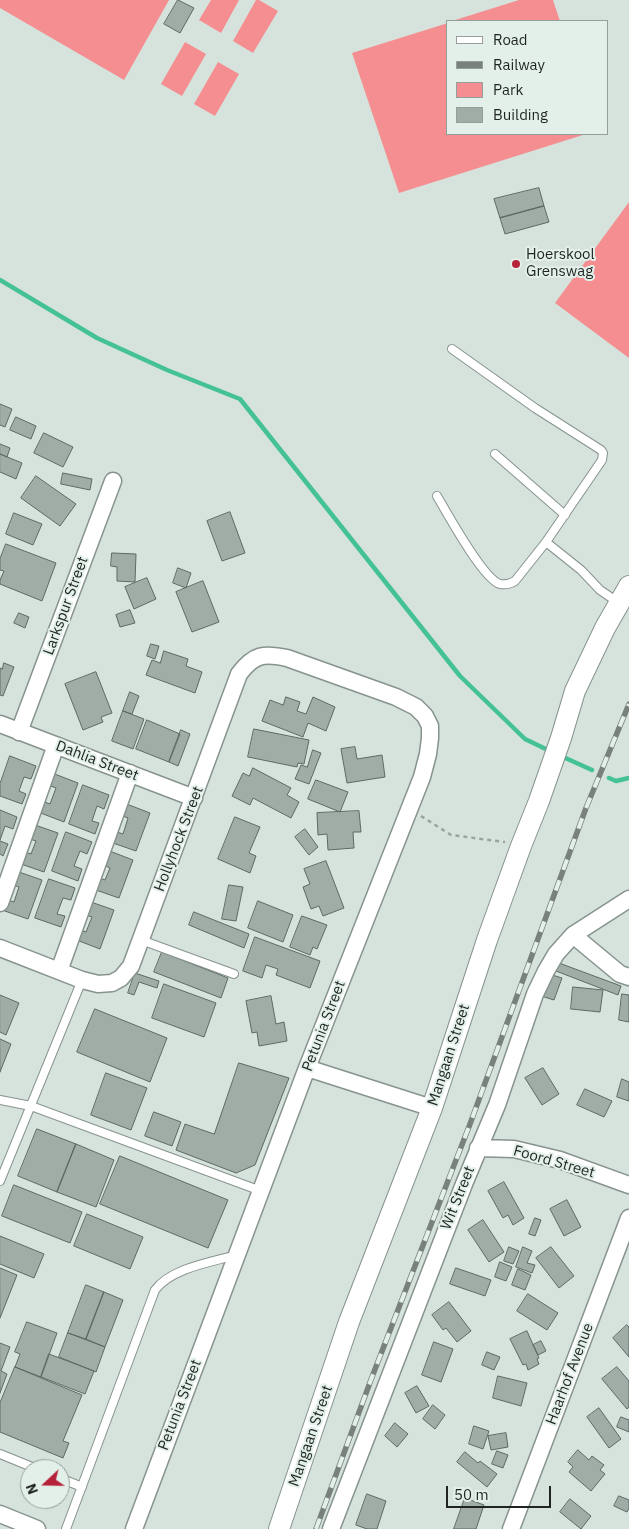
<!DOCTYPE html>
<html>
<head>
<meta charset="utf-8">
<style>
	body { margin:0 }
	#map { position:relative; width:629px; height:1529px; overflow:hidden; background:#d6e3dd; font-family:"IBM Plex Sans",sans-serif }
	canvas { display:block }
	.legend { position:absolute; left:446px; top:20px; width:162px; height:115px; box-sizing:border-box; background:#e3f0ea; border:1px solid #959e9a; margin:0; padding:6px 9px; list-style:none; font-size:15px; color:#1f2421 }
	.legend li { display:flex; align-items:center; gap:10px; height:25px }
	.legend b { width:25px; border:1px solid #959e9a }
	.north { position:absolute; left:20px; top:1459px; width:50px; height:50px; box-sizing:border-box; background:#e3f0ea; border:1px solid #959e9a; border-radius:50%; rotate:249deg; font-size:14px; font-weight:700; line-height:20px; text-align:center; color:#1f2421 }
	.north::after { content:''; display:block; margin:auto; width:18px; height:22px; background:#b5223a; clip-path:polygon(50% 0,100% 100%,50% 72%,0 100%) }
	.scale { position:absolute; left:446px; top:1486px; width:105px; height:22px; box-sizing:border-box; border:2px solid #1f2421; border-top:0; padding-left:6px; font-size:15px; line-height:18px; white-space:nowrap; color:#1f2421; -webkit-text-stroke:4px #e3f0ea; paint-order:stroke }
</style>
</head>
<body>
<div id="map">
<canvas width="629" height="1529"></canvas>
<ul class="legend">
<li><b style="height:6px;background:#fff"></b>Road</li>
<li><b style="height:6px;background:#78817c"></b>Railway</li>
<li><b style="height:14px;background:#f48e91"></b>Park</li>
<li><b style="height:14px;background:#a0ada7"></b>Building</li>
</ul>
<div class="north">N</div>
<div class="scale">50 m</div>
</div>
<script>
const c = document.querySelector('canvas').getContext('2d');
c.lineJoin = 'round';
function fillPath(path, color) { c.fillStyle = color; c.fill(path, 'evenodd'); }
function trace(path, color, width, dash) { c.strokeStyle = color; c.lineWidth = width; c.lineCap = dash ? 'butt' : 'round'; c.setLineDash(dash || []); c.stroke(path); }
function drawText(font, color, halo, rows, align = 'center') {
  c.font = font + ' "IBM Plex Sans",sans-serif'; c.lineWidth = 4; c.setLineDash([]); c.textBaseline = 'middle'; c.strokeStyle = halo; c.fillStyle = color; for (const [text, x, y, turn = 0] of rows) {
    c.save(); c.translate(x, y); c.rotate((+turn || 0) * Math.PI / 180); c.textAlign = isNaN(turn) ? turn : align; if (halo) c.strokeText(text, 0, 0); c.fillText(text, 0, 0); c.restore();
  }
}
const green = new Path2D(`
	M0 0H169L124 80 0 8Z
	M211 0H239L221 33 199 20Z
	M256 0H259L278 11 253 53 233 41Z
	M519 0H553L560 21H452Z
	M448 23V134H586L399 193 352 53Z
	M185 42 206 54 182 96 161 84Z
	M218 62 239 74 215 116 194 104Z
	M629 202V358L555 303Z`);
const stream = new Path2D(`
	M0 280 97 338 167 370 240 399 460 676 525 739 552 752
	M561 756 592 770
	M609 778 616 781 629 778`);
const building = new Path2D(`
	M178 0 194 8 180 33 164 24Z
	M539 188 544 206 500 218 494 199Z
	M544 206 549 222 505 234 500 218Z
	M0 404 12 409 5 427 0 425Z
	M16 417 36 426 31 439 10 430Z
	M44 433 73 447 63 467 34 453Z
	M0 444 10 448 7 457 0 454Z
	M0 454 22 463 16 479 0 472Z
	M63 473 92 479 90 490 61 484Z
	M36 476 76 504 60 526 21 498Z
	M230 512 245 553 222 561 207 521Z
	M14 513 42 524 33 545 6 534Z
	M6 544 56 563 42 601 0 584V580L4 571 0 570V559Z
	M112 553 136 554 135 582 117 581V567L111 566Z
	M178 568 191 573 186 588 173 583Z
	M147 578 156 599 134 609 125 587Z
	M203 581 219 622 192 632 176 592Z
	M130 610 135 623 120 627 116 615Z
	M19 613 29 617 25 628 14 623Z
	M151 644 159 646 155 659 147 656Z
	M164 651 188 659 186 666 202 672 195 693 146 675 152 660 160 663Z
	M4 663 14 667 3 696 0 695V668L2 669Z
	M96 672 112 713 101 717 103 722 83 730 65 684Z
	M130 692 139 696 132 714 123 711Z
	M286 697 300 702 297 711 306 714 313 697 335 707 326 731 308 723 303 737 262 721 270 700 283 705Z
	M123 711 144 719 133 749 112 741Z
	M147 720 180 734 169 762 136 749Z
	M254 729 309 740 304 764 298 763 297 767 248 757Z
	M181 730 190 734 178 766 169 762Z
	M355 747 357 759 382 755 385 777 347 783 341 749Z
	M313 750 321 753 309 784 295 779 301 765 307 767Z
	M10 756 36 766 31 779 24 777 19 791 26 794 22 804 0 796V784Z
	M253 768 291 788 287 795 299 802 291 818 253 798 250 805 232 796 243 773 249 776Z
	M52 773 78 783 64 822 38 812 42 801 50 804 56 788 48 785Z
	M316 780 348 792 340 812 308 799Z
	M83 785 109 795 104 809 97 806 92 821 99 823 95 834 69 824Z
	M124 803 150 813 136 851 110 842 114 831 123 834 128 818 120 815Z
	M0 810 17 817 13 829 5 826 0 840Z
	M359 811 361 832H353L354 848 328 850 327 834 318 835 317 813Z
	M235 817 260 827 249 853 256 856 250 873 218 859Z
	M32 824 58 833 44 872 18 863 22 851 31 854 36 841 27 838Z
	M305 829 318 847 309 855 295 837Z
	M66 832 92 842 87 854 80 851 74 866 82 869 78 881 52 871Z
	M0 841 8 844 3 856 0 854Z
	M107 850 133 860 119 898 93 889 97 877 105 880 110 868 102 864Z
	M326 861 344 908 323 916 319 906 311 909 303 887 310 884 304 869Z
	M16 871 42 880 28 919 2 910 6 899 14 902 19 887 11 884Z
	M49 879 75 888 71 900 63 898 57 914 65 916 61 927 35 918Z
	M229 885 243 887 236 921 222 919Z
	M88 901 114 910 100 949 74 939 78 929 86 932 92 917 83 914Z
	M258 901 293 915 283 942 248 928Z
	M194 912 249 934 244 948 189 925Z
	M302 916 327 925 317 949 313 947 310 955 290 947Z
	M255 937 320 961 310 988 276 975 278 969 266 965 262 978 243 971Z
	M162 952 228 978 221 998 154 972Z
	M559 963 621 986 618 995 556 971Z
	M135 973 159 981 157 988 139 982 134 995 128 993Z
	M549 974 562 978 554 1000 541 996Z
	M164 984 216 1003 204 1037 152 1018Z
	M573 987 603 990 600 1012 571 1009Z
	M622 994 629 995V1022L619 1020Z
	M0 995 19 1003 6 1035 0 1032Z
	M271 996 276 1024 284 1022 287 1041 259 1046 257 1032 252 1033 246 1001Z
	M95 1009 167 1038 150 1082 77 1052Z
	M0 1039 11 1044 0 1072Z
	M239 1063 289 1078 255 1165 236 1173 176 1150 185 1124 214 1134Z
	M543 1068 559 1094 542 1105 525 1078Z
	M106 1073 147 1088 131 1130 91 1115Z
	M622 1079 629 1082V1101L617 1097Z
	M585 1089 612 1101 604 1117 577 1105Z
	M154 1112 181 1122 172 1146 145 1136Z
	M37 1129 76 1144 57 1192 18 1176Z
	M76 1144 114 1160 96 1207 57 1192Z
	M120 1156 228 1200 208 1248 100 1204Z
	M504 1182 524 1218 513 1225 508 1215 503 1218 488 1191Z
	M14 1185 82 1212 70 1243 2 1216Z
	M567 1200 581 1227 564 1236 550 1209Z
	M87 1214 143 1237 130 1269 74 1246Z
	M535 1218 541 1220 535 1236 529 1234Z
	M483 1220 504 1252 489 1262 468 1230Z
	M0 1236 44 1254 34 1278 0 1264Z
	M509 1247 519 1251 513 1264 504 1261Z
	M523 1247 532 1251 527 1263 535 1265 532 1273 516 1267Z
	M551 1247 574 1276 559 1288 536 1258Z
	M500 1262 512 1267 506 1281 495 1277Z
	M0 1268 17 1275 0 1318Z
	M456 1268 491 1280 485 1296 450 1284Z
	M518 1269 531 1275 525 1290 512 1285Z
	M86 1285 104 1292 86 1339 68 1333Z
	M104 1292 123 1300 105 1347 86 1339Z
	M528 1294 558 1313 547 1330 517 1311Z
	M449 1302 471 1331 457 1342 446 1328 443 1330 432 1315Z
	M27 1322 57 1333 41 1377 15 1367 20 1354 15 1352Z
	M627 1325 629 1327V1357L613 1338Z
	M527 1331 539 1358 537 1359 539 1364 528 1370 526 1364 523 1365 510 1339Z
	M68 1333 105 1347 96 1372 59 1357Z
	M541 1341 546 1351 538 1355 533 1345Z
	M434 1342 453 1349 441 1382 422 1375Z
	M0 1343 10 1347 1 1371 7 1374 0 1393Z
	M487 1352 500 1357 494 1370 482 1365Z
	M49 1354 94 1371 85 1394 41 1377Z
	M15 1367 82 1395 63 1441 69 1443 63 1458 0 1432V1403Z
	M617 1367 629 1381V1407L627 1409 602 1379Z
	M498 1376 527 1383 521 1406 493 1398Z
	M417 1386 429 1406 416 1413 405 1393Z
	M433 1405 445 1415 435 1429 423 1419Z
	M599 1408 621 1439 609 1448 587 1417Z
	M621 1417 629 1420V1432L617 1427Z
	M395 1423 408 1434 397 1447 385 1436Z
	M474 1426 489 1431 483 1449 469 1444Z
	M506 1433 508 1447 491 1450 488 1436Z
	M578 1450 589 1460 592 1456 604 1465 600 1470 605 1474 591 1491 569 1472 573 1467 568 1462Z
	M497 1451 508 1455 503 1468 492 1464Z
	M465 1452 478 1463 480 1461 497 1474 487 1487 457 1462Z
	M367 1494 386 1501 377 1529H367L356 1525Z
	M619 1496 629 1500V1508L627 1512 614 1506Z
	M465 1498 484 1505 476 1529H454Z
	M570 1499 591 1516 581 1529 560 1512Z`);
const path = new Path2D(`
	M421 816 451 835 505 842`);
const service = new Path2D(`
	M495 454 565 515
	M437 496C447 513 483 579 500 584 506 585 510 584 515 581L546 542 602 460 603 453 601 450 535 408 452 349
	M546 542 581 570 600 590 619 603
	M141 940 234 974
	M0 1100 31 1106 261 1191
	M0 1181 82 980
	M0 1454 37 1469
	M60 1478 82 1487
	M66 1529 155 1290C171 1268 212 1262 236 1255`);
const minor = new Path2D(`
	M0 724 194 798
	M19 732 113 481
	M0 903 56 745
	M573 935 620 974 629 977
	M0 948 82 980 98 984 112 983 121 978 131 966 239 674C254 654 264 653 287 658L396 697 416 707 425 716 430 726V738L428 754 422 777 307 1068 134 1529
	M59 971 130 773
	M307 1068 432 1108
	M478 1148 514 1149 560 1160 629 1185
	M0 1514 37 1529
	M331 1529 464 1184 497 1105 535 994 546 971 556 954 573 935 629 899
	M511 1529 629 1218`);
const tertiary = new Path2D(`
	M279 1529 349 1322 432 1108 487 940 521 846 539 801 561 738 575 691 605 628 629 586`);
const rail = new Path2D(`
	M316 1529 372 1377 470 1124 586 808 629 704`);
const markers = [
	[516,264,5,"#b5223a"]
];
const poiNames = [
	["Hoerskool",526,255],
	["Grenswag",526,272]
];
const streetNames = [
	["Larkspur Street",66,606,-70],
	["Dahlia Street",97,761,21],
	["Hollyhock Street",179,839,-69],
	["Petunia Street",324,1026,-69],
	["Mangaan Street",449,1055,-72],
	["Foord Street",554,1162,16],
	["Wit Street",458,1198,-68],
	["Haarhof Avenue",570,1374,-69],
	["Petunia Street",180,1405,-69],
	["Mangaan Street",311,1436,-71]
];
fillPath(green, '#f48e91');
trace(stream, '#44c195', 4.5);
fillPath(building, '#a0ada7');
trace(building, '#5d6963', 1);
trace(service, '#87938d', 10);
trace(minor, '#87938d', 19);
trace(tertiary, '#87938d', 22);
trace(path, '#9aa49f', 2.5, [4, 4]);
trace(service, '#fff', 8);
trace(minor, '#fff', 16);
trace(tertiary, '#fff', 20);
trace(rail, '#78817c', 5.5);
trace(rail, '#e3f0ea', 4, [11]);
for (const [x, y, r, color] of markers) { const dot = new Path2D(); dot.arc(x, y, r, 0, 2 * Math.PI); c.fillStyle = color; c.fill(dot); trace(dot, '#e3f0ea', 2); }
drawText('15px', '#1f2421', '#e3f0ea', poiNames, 'left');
drawText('15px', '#1f2421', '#e3f0ea', streetNames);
</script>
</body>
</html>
